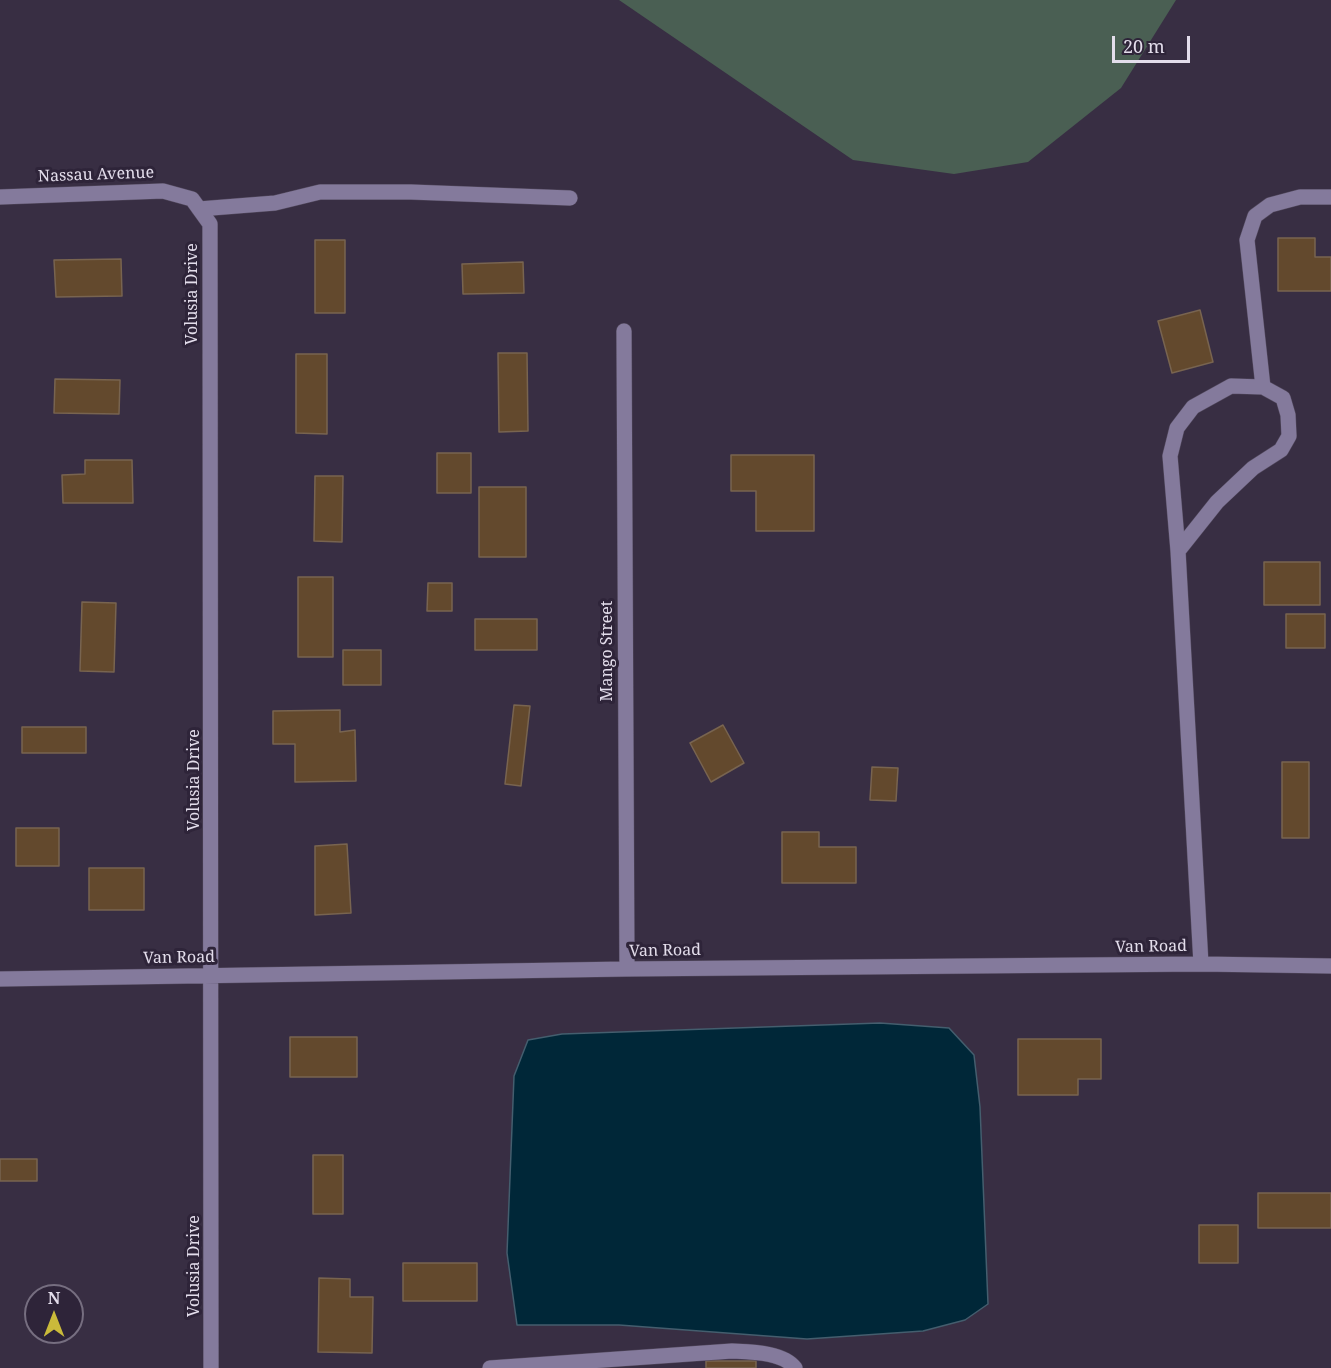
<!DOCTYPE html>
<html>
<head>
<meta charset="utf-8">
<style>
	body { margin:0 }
	#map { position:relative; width:1331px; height:1368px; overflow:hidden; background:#382e43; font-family:"Noto Serif",serif }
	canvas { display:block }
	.north { position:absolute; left:24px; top:1284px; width:60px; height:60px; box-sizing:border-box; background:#2e2439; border:2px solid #766e80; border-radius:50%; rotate:0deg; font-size:16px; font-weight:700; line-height:24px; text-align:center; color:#e3ddeb }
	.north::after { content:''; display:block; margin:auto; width:21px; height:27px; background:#caba3a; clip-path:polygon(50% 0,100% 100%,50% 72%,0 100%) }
	.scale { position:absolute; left:1112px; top:36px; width:78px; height:27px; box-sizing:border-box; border:3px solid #e3ddeb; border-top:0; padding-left:8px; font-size:18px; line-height:21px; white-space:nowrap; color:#e3ddeb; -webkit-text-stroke:4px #2e2439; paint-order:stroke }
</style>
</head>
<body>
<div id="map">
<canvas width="1331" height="1368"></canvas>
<div class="north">N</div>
<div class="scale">20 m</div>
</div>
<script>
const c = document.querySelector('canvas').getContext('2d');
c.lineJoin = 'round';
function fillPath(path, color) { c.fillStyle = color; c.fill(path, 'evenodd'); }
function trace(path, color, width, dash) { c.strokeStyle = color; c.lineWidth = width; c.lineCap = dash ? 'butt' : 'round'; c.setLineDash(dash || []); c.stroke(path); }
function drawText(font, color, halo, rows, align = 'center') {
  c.font = font + ' "Noto Serif",serif'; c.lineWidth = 6; c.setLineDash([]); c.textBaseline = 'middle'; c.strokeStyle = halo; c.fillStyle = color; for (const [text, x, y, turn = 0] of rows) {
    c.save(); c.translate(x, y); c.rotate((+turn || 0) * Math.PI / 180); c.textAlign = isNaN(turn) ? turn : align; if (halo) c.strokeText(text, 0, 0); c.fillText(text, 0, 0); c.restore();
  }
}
const green = new Path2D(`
	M619 0H1176L1121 88 1028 162 954 174 853 160Z`);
const water = new Path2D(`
	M880 1023 949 1028 974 1055 980 1107 988 1304 965 1320 923 1331 807 1339 619 1325H517L507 1253 514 1076 528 1040 562 1034Z`);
const building = new Path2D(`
	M1278 238H1315V257H1331V291H1278Z
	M315 240H345V313H315Z
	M121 259 122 296 56 297 54 260Z
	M523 262 524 293 463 294 462 264Z
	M1200 310 1213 362 1172 373 1158 321Z
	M498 353H527L528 431 499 432Z
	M296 354H327V434L296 433Z
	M55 379 120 380 119 414 54 413Z
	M437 453H471V493H437Z
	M731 455H814V531H756V491H731Z
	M85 460H132L133 503H63L62 475 85 474Z
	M315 476H343L342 542 314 541Z
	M479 487H526V557H479Z
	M1264 562H1320V605H1264Z
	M298 577H333V657H298Z
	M428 583H452V611H427Z
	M82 602 116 603 114 672 80 671Z
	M1286 614H1325V648H1286Z
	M475 619H537V650H475Z
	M343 650H381V685H343Z
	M514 705 530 706 521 786 505 784Z
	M340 710V732L355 730 356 781 295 782V744H273V711Z
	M723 725 744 763 711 782 690 743Z
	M22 727H86V753H22Z
	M1282 762H1309V838H1282Z
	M872 767 898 768 896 801 870 800Z
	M16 828H59V866H16Z
	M782 832H819V847H856V883H782Z
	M347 844 351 913 315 915V846Z
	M89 868H144V910H89Z
	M290 1037H357V1077H290Z
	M1018 1039H1101V1079H1078V1095H1018Z
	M313 1155H343V1214H313Z
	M0 1159H37V1181H0Z
	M1258 1193H1331V1228H1258Z
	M1199 1225H1238V1263H1199Z
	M403 1263H477V1301H403Z
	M319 1278 350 1279V1297H373L372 1353 318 1352Z
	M706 1361H756V1368H706Z`);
const minor = new Path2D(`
	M0 197 163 191 192 199 210 224 211 1368
	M199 209 275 203 320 192H411L570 198
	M624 331 627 969
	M1263 387 1247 240 1255 216 1270 205 1300 197H1331
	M1178 551 1217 502 1253 468 1281 450 1289 436 1288 415 1283 398 1263 387 1231 386 1193 407 1177 428 1170 456 1178 551 1201 964
	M0 979 627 969 1201 964 1331 966
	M490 1368 732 1351C751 1352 783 1352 795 1368`);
const streetNames = [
	["Nassau Avenue",96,175,-2],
	["Volusia Drive",192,294,-90],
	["Mango Street",607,651,-90],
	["Volusia Drive",194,780,-90],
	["Van Road",1151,947,-1],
	["Van Road",665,951,-1],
	["Van Road",179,958,-1],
	["Volusia Drive",194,1266,-90]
];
fillPath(green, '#4a5f53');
fillPath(water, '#002738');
trace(water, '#445e6e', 1.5);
fillPath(building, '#63492d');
trace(building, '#786450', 1.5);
trace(minor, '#534a5e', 16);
trace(minor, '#847a9c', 15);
drawText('16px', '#e3ddeb', '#2e2439', streetNames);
</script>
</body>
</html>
